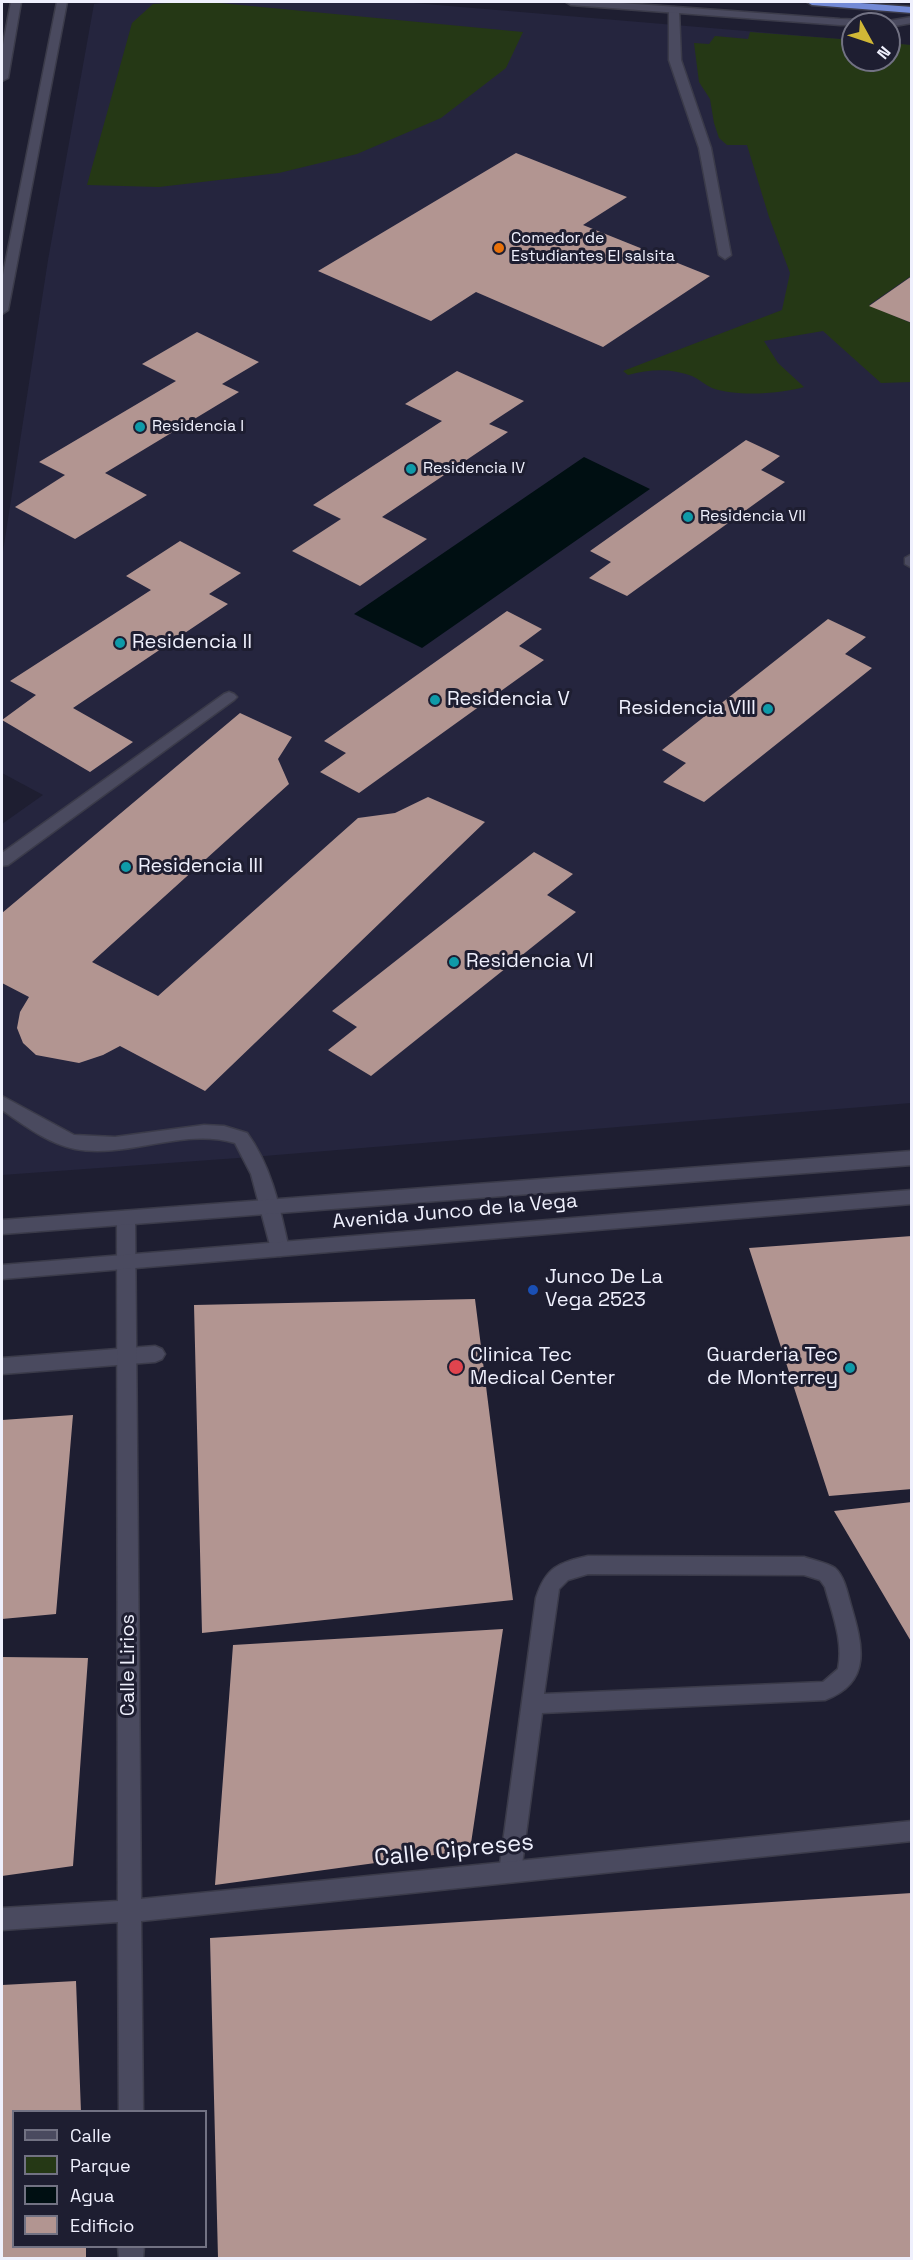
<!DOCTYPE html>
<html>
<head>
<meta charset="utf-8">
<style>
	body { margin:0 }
	#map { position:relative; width:913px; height:2260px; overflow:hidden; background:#1e1e31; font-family:"Space Grotesk",sans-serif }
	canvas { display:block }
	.frame { position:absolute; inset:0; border:3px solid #eff0fd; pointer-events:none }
	.legend { position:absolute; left:12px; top:2110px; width:195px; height:138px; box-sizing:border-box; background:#1e1e31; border:2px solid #727283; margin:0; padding:8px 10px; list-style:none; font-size:18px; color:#eff0fd }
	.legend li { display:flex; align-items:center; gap:12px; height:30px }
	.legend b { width:30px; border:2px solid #727283 }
	.north { position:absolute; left:841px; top:12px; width:60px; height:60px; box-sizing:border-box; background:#1e1e31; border:2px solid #727283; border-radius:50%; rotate:130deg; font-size:16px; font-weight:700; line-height:24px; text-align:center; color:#eff0fd }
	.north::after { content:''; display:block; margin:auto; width:21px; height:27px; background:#d0b736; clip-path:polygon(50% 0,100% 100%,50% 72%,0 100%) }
</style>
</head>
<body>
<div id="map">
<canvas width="913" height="2260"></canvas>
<div class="frame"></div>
<ul class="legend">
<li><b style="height:8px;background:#4a4a5f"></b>Calle</li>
<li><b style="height:16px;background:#253815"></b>Parque</li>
<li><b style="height:16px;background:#000f12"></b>Agua</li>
<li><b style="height:16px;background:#b29591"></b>Edificio</li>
</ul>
<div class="north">N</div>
</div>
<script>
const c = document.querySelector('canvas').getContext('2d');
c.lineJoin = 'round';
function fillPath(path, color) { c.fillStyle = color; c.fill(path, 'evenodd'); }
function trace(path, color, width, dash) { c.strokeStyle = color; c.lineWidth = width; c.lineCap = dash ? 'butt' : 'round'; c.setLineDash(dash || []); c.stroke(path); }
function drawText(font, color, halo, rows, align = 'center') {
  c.font = font + ' "Space Grotesk",sans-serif'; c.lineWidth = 6; c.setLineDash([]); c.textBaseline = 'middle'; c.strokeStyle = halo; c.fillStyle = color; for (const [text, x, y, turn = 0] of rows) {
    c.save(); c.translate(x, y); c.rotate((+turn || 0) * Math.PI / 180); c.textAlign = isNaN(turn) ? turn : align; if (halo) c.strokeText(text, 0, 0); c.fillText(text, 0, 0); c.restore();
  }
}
const built = new Path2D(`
	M106 2H402L853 40V60H889V43L911 45V1103L252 1157 2 1175V824L43 795 2 773V558L48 260 94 4Z`);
const green = new Path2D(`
	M187 2H209L523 32 506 68 441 118 357 154 279 173 159 187 87 185 132 23 153 4Z
	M750 32 853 40V60H889V43L911 45V276L869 305 911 323V382L881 383 823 331 764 341 778 363 804 387C779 394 737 397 712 388 705 385 699 379 692 376 671 368 650 369 628 375L623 371 782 310 790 273 769 217 747 145H727L719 138 714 123 710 99 699 82 694 43 709 44 715 36 748 39Z`);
const water = new Path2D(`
	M584 457 650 489 422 648 354 614Z`);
const building = new Path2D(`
	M516 153 627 197 583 225 710 276 603 347 476 292 431 321 318 271Z
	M912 276V323L869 306Z
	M197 332 259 362 222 384 239 392 105 473 147 495 75 539 15 507 65 475 39 462 176 381 142 364Z
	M457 371 524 401 489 424 508 432 382 517 427 539 360 586 292 551 341 519 313 505 442 421 405 404Z
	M746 440 780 456 761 470 785 482 627 596 589 578 611 562 590 551Z
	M180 541 241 573 209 594 228 604 73 708 133 742 90 772 2 720 36 695 10 681 151 590 126 576Z
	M507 611 542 629 519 646 544 660 359 793 320 772 346 753 324 741Z
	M828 619 866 637 845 654 872 668 704 802 663 782 686 763 662 750Z
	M240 713 292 737 278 759 289 784 92 962 158 996 358 818 395 813 428 797 485 822 205 1091 120 1046 103 1055 79 1063 36 1055 23 1043 17 1028 20 1012 29 997 2 983V913Z
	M534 852 573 874 547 895 576 912 371 1076 328 1050 357 1027 332 1011Z
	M912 1236V1489L829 1496 749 1248Z
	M475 1299 513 1600 202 1633 194 1305Z
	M73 1415 56 1614 2 1619V1420Z
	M912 1502V1643L834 1511Z
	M503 1629 470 1850 215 1885 233 1645Z
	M2 1657 88 1658 73 1866 2 1876Z
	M912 1893V2258H218L210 1938Z
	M76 1981 81 2112H14V2246H86V2258H2V1985Z`);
const service = new Path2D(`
	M674 7 679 10 681 60 711 148 731 255 725 259 719 255 699 148 669 60V10Z
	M912 554V568L905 564V558Z
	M229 692 234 694 237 697 234 700 8 865 2 866V853L224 694Z
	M2 1096 74 1135 115 1137 204 1125 224 1126 247 1133C272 1167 280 1209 289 1249L287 1254 280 1256 273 1254 271 1249 251 1174 235 1143C182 1127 128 1159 75 1149 47 1143 24 1125 2 1110Z
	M155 1346 162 1349 165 1354 162 1359 155 1362 2 1374V1358Z
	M588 1556 804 1557C813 1560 827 1563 835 1568 844 1576 847 1591 850 1602 862 1643 874 1682 825 1700L542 1713 521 1872 518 1879 510 1882 502 1879 499 1872 536 1598C546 1567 558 1563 588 1556ZM588 1574 804 1575 820 1580 825 1587C832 1613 844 1642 838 1669L823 1682 544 1694 559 1589 568 1580Z`);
const minor = new Path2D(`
	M126 1211 133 1213 135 1218 141 1899 912 1821V1841L141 1921 143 2112H119L118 1922 2 1930V1908L118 1901 117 1218 119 1213Z
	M118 2246H144L143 2258H119Z`);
const tertiary = new Path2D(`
	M11 2H21L8 78 2 81V50Z
	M57 2H67L8 310 2 314V280Z
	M566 2H608L840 19 888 21 912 17V23L889 27V24L840 25 571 5Z
	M912 1151V1165L2 1234V1220Z
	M912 1190V1204L2 1279V1265Z`);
const trunk = new Path2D(`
	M807 2H847L912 7V13L812 5Z`);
const markers = [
	[499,248,6,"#e8710a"],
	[140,427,6,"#0f9aa8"],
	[411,469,6,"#0f9aa8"],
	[688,517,6,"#0f9aa8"],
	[120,643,6,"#0f9aa8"],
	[435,700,6,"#0f9aa8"],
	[768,709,6,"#0f9aa8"],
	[126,867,6,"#0f9aa8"],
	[454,962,6,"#0f9aa8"],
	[533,1290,6,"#1a4fb4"],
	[456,1367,8,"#e0444e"],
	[850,1368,6,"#0f9aa8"]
];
const farPoinames = [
	["Comedor de",511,239],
	["Estudiantes El salsita",511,257],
	["Residencia I",152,427],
	["Residencia IV",423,469],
	["Residencia VII",700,517]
];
const poiNames = [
	["Residencia II",132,643],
	["Residencia V",447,700],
	["Residencia VIII",756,709,"right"],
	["Residencia III",138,867],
	["Residencia VI",466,962],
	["Junco De La",545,1278],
	["Vega 2523",545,1301],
	["Clinica Tec",470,1356],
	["Medical Center",470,1379],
	["Guarderia Tec",838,1356,"right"],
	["de Monterrey",838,1379,"right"]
];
const streetNames = [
	["Avenida Junco de la Vega",455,1212,-5],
	["Calle Lirios",129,1665,-90]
];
const nearStreetnames = [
	["Calle Cipreses",454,1851,-6]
];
fillPath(built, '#25253e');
fillPath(green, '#253815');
fillPath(water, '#000f12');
fillPath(building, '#b29591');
trace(service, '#3b3b4a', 3);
trace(minor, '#3b3b4a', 3);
trace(tertiary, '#3b3b4a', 3);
trace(trunk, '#3b3b4a', 3);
fillPath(service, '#4a4a5f');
fillPath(minor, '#4a4a5f');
fillPath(tertiary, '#4a4a5f');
fillPath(trunk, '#738ad6');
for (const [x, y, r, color] of markers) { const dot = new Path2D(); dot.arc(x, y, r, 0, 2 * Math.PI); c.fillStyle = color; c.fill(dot); trace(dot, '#1e1e31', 2); }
drawText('16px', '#eff0fd', '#1e1e31', farPoinames, 'left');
drawText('20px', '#eff0fd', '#1e1e31', poiNames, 'left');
drawText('20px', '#eff0fd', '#1e1e31', streetNames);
drawText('24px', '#eff0fd', '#1e1e31', nearStreetnames);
</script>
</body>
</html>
